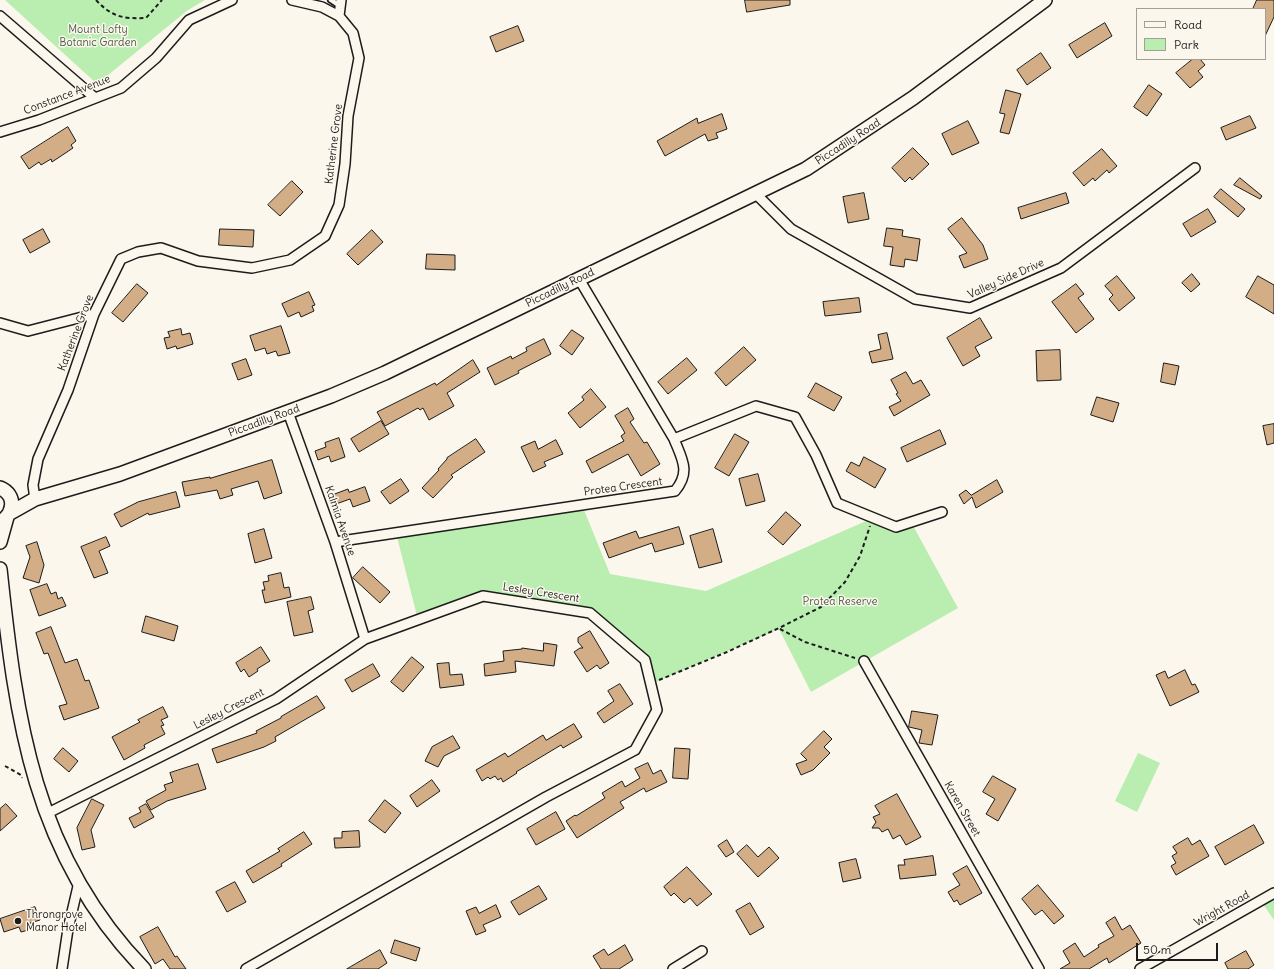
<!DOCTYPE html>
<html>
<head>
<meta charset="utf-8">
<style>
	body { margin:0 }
	#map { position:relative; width:1274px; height:969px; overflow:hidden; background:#fbf7ec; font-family:Delius,sans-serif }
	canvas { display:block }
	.legend { position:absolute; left:1136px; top:8px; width:130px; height:52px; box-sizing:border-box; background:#fbf7ec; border:1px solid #a29f99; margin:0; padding:5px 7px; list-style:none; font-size:12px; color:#1c1c1c }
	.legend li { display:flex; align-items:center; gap:8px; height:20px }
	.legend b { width:20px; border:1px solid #a29f99 }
	.scale { position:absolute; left:1136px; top:943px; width:82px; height:18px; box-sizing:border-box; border:2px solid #1c1c1c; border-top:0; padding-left:5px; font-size:12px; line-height:14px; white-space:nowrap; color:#1c1c1c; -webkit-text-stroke:3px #fbf7ec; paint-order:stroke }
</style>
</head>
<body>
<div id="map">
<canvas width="1274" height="969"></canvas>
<ul class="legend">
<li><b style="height:5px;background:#fbf7ec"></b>Road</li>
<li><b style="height:11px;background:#b9eeb0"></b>Park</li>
</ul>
<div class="scale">50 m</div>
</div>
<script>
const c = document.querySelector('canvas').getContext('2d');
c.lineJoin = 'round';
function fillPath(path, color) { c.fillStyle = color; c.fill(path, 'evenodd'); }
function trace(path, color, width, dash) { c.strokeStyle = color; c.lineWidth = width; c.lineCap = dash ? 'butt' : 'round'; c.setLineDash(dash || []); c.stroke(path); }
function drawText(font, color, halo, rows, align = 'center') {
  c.font = font + ' Delius,sans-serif'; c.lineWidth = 3; c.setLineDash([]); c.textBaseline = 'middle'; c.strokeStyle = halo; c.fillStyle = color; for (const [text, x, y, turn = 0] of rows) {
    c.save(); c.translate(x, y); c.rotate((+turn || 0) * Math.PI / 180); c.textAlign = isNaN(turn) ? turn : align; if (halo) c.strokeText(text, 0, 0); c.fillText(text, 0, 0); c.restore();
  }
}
const green = new Path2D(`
	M5 0H205L188 10 97 84Z
	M582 505 610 574 706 591 873 518 896 527 911 522 958 608 811 692 779 629 651 684 645 660 590 613 483 596 418 620 396 533Z
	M1138 753 1160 763 1137 812 1115 801Z
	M1274 893V920L1261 901Z`);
const building = new Path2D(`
	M745 0H790V5L747 12Z
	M1257 0H1274V17L1265 36V9H1253Z
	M1105 23 1112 36 1077 58 1069 45Z
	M518 26 524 41 496 52 490 37Z
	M1041 53 1051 68 1027 85 1017 70Z
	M1193 59H1200L1205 65 1198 71 1203 77 1190 88 1176 73Z
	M1149 85 1162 94 1147 116 1134 107Z
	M1006 90 1021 94 1009 134 1000 132 1005 114 1000 113Z
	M722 114 727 129 716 133 718 138 708 141 705 134 665 156 657 141 697 118 698 123Z
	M1250 116 1256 128 1226 140 1221 128Z
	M968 121 979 143 952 155 942 134Z
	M68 127 76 141 71 145 73 148 52 162 51 159 41 165 39 162 29 169 21 157Z
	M913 148 929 164 912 180 910 177 905 182 892 168Z
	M1102 149 1117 166 1109 173 1107 170 1095 181 1093 178 1084 186 1073 173Z
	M1240 178 1262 196 1260 199 1234 185Z
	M292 181 303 192 280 216 268 205Z
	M1221 189 1245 209 1238 217 1214 197Z
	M864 193 869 219 848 223 843 197Z
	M1066 193 1069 203 1021 219 1018 208Z
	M1208 209 1216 222 1191 237 1183 224Z
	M962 218 983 245 988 259 964 268 959 256 967 253 948 229Z
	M887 228 903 230 902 236 920 239 917 261 905 259 904 267 890 265 893 247 884 246Z
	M43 229 50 242 30 253 23 240Z
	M220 229 254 230 253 247 219 245Z
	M372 230 383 242 358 265 347 254Z
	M427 254 455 255V270L426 269Z
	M1192 274 1200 284 1191 292 1182 283Z
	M1117 276 1135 298 1119 311 1109 299 1113 295 1105 286Z
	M1258 276 1274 285V314L1246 297Z
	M137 284 148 293 123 322 112 313Z
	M1076 284 1084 294 1078 298 1094 319 1076 333 1052 302Z
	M309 292 315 305 312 306 314 311 301 317 299 312 288 317 282 304Z
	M859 298 861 312 825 316 823 302Z
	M980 318 992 338 975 347 980 356 963 366 947 338Z
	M281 326 290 353 278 356 276 351 267 354 265 348 255 351 250 336Z
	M181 329 182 335 190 333 193 344 177 349 176 346 167 349 164 338 170 337 168 332Z
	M572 330 584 338 572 355 560 346Z
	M887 333 893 359 872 363 869 352 881 349 878 335Z
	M544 339 551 354 518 371 519 373 495 385 487 368 511 356 512 359 527 351 526 348Z
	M744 347 756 360 726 386 715 373Z
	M1060 350 1061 380 1037 381 1036 351Z
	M687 358 697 370 668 394 658 382Z
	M246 359 252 375 238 380 232 364Z
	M473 360 480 372 447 393 454 406 429 420 423 408 420 410 418 408 385 426 377 412 435 383 436 385Z
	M1164 363 1179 366 1175 385 1161 382Z
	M906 372 913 384 921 380 930 395 894 416 889 407 901 401 896 394 898 393 891 380Z
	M816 383 842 397 834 411 808 397Z
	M591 389 606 407 580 428 568 413 584 400 582 397Z
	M1097 397 1119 403 1113 422 1091 415Z
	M628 408 634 419 630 422 644 443 647 442 660 464 641 476 628 454 592 473 586 461 624 441 621 436 625 433 615 416Z
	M381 421 389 434 359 452 351 439Z
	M1274 424V443L1267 445 1263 426Z
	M940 430 946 444 907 462 901 448Z
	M735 434 749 442 729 476 715 468Z
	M339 438 345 457 331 462 329 456 318 460 315 451 326 447 325 443Z
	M476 439 485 452 451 475 453 477 433 498 422 488 439 470 438 469 447 459V458Z
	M556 440 563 454 544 462 546 466 533 472 521 447 535 441 538 449Z
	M864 457 886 469 875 488 846 471 851 462 859 466Z
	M272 460 282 493 264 499 258 481 231 489 233 495 220 499 217 490 185 496 182 482 210 477V478Z
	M758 474 765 501 746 506 739 479Z
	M401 479 409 491 390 504 381 492Z
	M997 480 1003 492 976 508 972 497 964 504 959 495 966 490 971 495Z
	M365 487 370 501 353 507 350 499 336 504 332 495 348 489 349 492Z
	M176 492 180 507 149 515 148 513 121 527 114 514 138 502Z
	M786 512 801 525 783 545 768 532Z
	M679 527 684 544 655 552 652 543 609 558 603 543 636 531 639 538Z
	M264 529 272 558 255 563 248 534Z
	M713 529 722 562 699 568 690 536Z
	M106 537 110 546 99 551 108 573 94 578 81 547Z
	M37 542 44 565 39 583 23 578 30 557 26 546Z
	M363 567 390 592 380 603 353 578Z
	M281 573 284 588 289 587 291 597 265 603 262 590H265L263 582 269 581 268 576Z
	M47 584 51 594 56 592 58 599 62 597 66 606 39 616 30 590Z
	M311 597 314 609 308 611 313 632 294 636 287 602Z
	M146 616 178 626 174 641 142 632Z
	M51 627 65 663 77 659 85 681 89 680 99 708 64 720 59 706 67 704 48 653 44 654 36 633Z
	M590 631 609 663 600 669 597 665 587 672 574 652 580 648H583L578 642V638Z
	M544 643 557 645 554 666 515 661 516 672 485 676 484 664 504 661 503 651 522 649V648L543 651Z
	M261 647 270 661 257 669 258 671 249 677 244 669 241 672 236 663Z
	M412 657 424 667 403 692 391 682Z
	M449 663 450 675 462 674 464 685 440 688 437 664Z
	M373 664 380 676 352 692 345 680Z
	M1185 670 1192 685 1195 684 1199 692 1170 706 1156 675 1165 671 1168 678Z
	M620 684 633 704 604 723 597 713 614 701 608 691Z
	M317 696 325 708 275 737 276 741 264 747 217 763 212 749 257 733 256 731 281 718V717Z
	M163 707 168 717 161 720 164 725 161 726 165 734 144 745 145 748 124 760 112 737 140 722 138 720Z
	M912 711 938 715 932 745 919 743 922 730 909 727Z
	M574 724 582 737 563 748 561 745 516 772 517 773 503 782 501 778 498 780 495 776 490 779 488 777 482 781 476 770 505 753 508 757 543 735 546 740Z
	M824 731 832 739 824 747 830 753 813 770 801 775 796 764 807 760 801 754Z
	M453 736 460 748 444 756 438 767 425 761 432 747Z
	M63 748 78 761 69 772 54 759Z
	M675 748 690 749 688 779 673 778Z
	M648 763 653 774 661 770 667 782 646 792 644 788 620 802 624 808 577 838 566 821 575 815 576 816 605 798 602 793 622 781 625 787 640 778 635 769Z
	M198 764 206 789 167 801 151 810 146 801 166 790 164 785 173 782 170 773Z
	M993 776 1016 789 998 821 986 814 995 799 983 792Z
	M432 780 440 791 417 807 410 796Z
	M897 794 921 837 906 845 900 835 893 839 888 829 882 832 879 828H872L876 822 873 817 880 814 875 806Z
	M92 799 104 805 91 830 95 847 82 850 77 828Z
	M385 800 401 813 385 833 369 821Z
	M6 804 17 816 0 831V809Z
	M146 804 154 817 134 828 129 818 141 812 139 808Z
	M556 812 565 829 536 845 527 829Z
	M1254 825 1264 843 1225 865 1215 847Z
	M359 831 360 847 335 848 334 838H342V832Z
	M304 832 312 844 281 864 282 866 253 883 246 871 280 851 278 849Z
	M1188 838 1192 845 1200 840 1209 856 1176 875 1171 866 1176 863 1172 856 1177 853 1173 847Z
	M727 840 734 852 726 857 718 846Z
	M747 845 758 857 769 847 779 858 758 877 737 854Z
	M933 856 936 875 900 879 898 865H905L904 860Z
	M856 859 861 878 843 882 839 863Z
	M967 866 982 893 960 905 957 900 954 902 948 892 960 885 953 874Z
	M687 867 712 894 697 906 690 898 684 903 674 893 671 896 664 887Z
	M235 882 246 902 227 912 216 892Z
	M1038 885 1064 916 1054 924 1042 910 1035 915 1022 899Z
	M539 886 547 899 519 915 511 902Z
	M750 903 764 927 750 935 736 911Z
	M496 905 501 917 483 925 486 931 476 935 466 911 476 907 479 913Z
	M35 907 40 920 30 923 32 929 21 932 19 927 4 932 0 919Z
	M1115 917 1122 930 1130 925 1141 943 1109 963 1107 958 1089 969H1060L1070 963 1063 951 1075 943 1084 957 1099 947 1098 945 1114 936 1106 923Z
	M158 927 175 957 177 956 186 969H170L163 959 155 964 140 937Z
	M395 940 420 948 416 961 391 953Z
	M625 945 633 960 619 969H601L593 956 604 949 608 955Z
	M380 950 387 963 378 969H347Z
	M1246 951 1254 965 1248 969H1228L1225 963Z`);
const path = new Path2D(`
	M96 0C112 17 123 19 146 18L162 0
	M780 629 805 642 855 658
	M659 680 727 652 779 628 821 607 845 582 860 556 870 526
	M5 766 21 775 22 778`);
const lane = new Path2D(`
	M331 0 340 6`);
const street = new Path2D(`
	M0 16 95 98
	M339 16 341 0
	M0 132 39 120 121 88 156 58 189 20 232 0
	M756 194 791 229 915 299 970 308 1061 268 1195 168
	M0 323 28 331 94 314
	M288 412 335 542 365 639
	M674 439 756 406 795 417 816 455 837 503 896 527 942 512
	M35 499 33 485 38 459 68 390 94 314 121 259 138 252 161 248 198 261 252 268 290 260 325 236 339 205 345 164 348 116 359 58 353 33 339 16 322 7 292 0
	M335 542 675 491C691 472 682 459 674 439L579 279
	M864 661 1039 969
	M46 814 276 699 365 639 483 596 590 613 645 660 657 710 635 750 546 797 246 969
	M62 969 68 929 79 882
	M673 969 702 951
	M1140 969 1274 893`);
const secondary = new Path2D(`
	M0 488C17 495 14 514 0 522
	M10 513 35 499 120 474 331 396 385 373 806 169 913 98 1045 0
	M0 542 7 517
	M0 569C16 719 33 855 144 969`);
const markers = [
	[18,921,4,"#1c1c1c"]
];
const parkNames = [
	["Mount Lofty",98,30],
	["Botanic Garden",98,43],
	["Protea Reserve",840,602]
];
const streetNames = [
	["Constance Avenue",67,95,-21],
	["Piccadilly Road",848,142,-33],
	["Katherine Grove",334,144,-83],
	["Valley Side Drive",1006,279,-24],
	["Piccadilly Road",560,288,-26],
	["Katherine Grove",76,333,-69],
	["Piccadilly Road",264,421,-20],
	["Protea Crescent",623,487,-8],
	["Kalmia Avenue",340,521,71],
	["Lesley Crescent",541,593,9],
	["Lesley Crescent",229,709,-27],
	["Karen Street",962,809,60],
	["Wright Road",1222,909,-29]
];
const poiNames = [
	["Throngrove",26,915],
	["Manor Hotel",26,928]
];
fillPath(green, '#b9eeb0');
fillPath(building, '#d3ad85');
trace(building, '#1c1c1c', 1);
trace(lane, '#1c1c1c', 8);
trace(street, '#1c1c1c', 12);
trace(secondary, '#1c1c1c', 16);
trace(path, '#1c1c1c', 2, [4, 3]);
trace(lane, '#fbf7ec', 4.5);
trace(street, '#fbf7ec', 9);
trace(secondary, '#fbf7ec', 13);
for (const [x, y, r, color] of markers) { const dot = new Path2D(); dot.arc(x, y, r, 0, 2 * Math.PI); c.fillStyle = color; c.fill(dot); trace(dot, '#fbf7ec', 1.5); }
drawText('11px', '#4b5b48', '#fbf7ec', parkNames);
drawText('11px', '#1c1c1c', '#fbf7ec', streetNames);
drawText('11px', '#1c1c1c', '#fbf7ec', poiNames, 'left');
</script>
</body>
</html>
